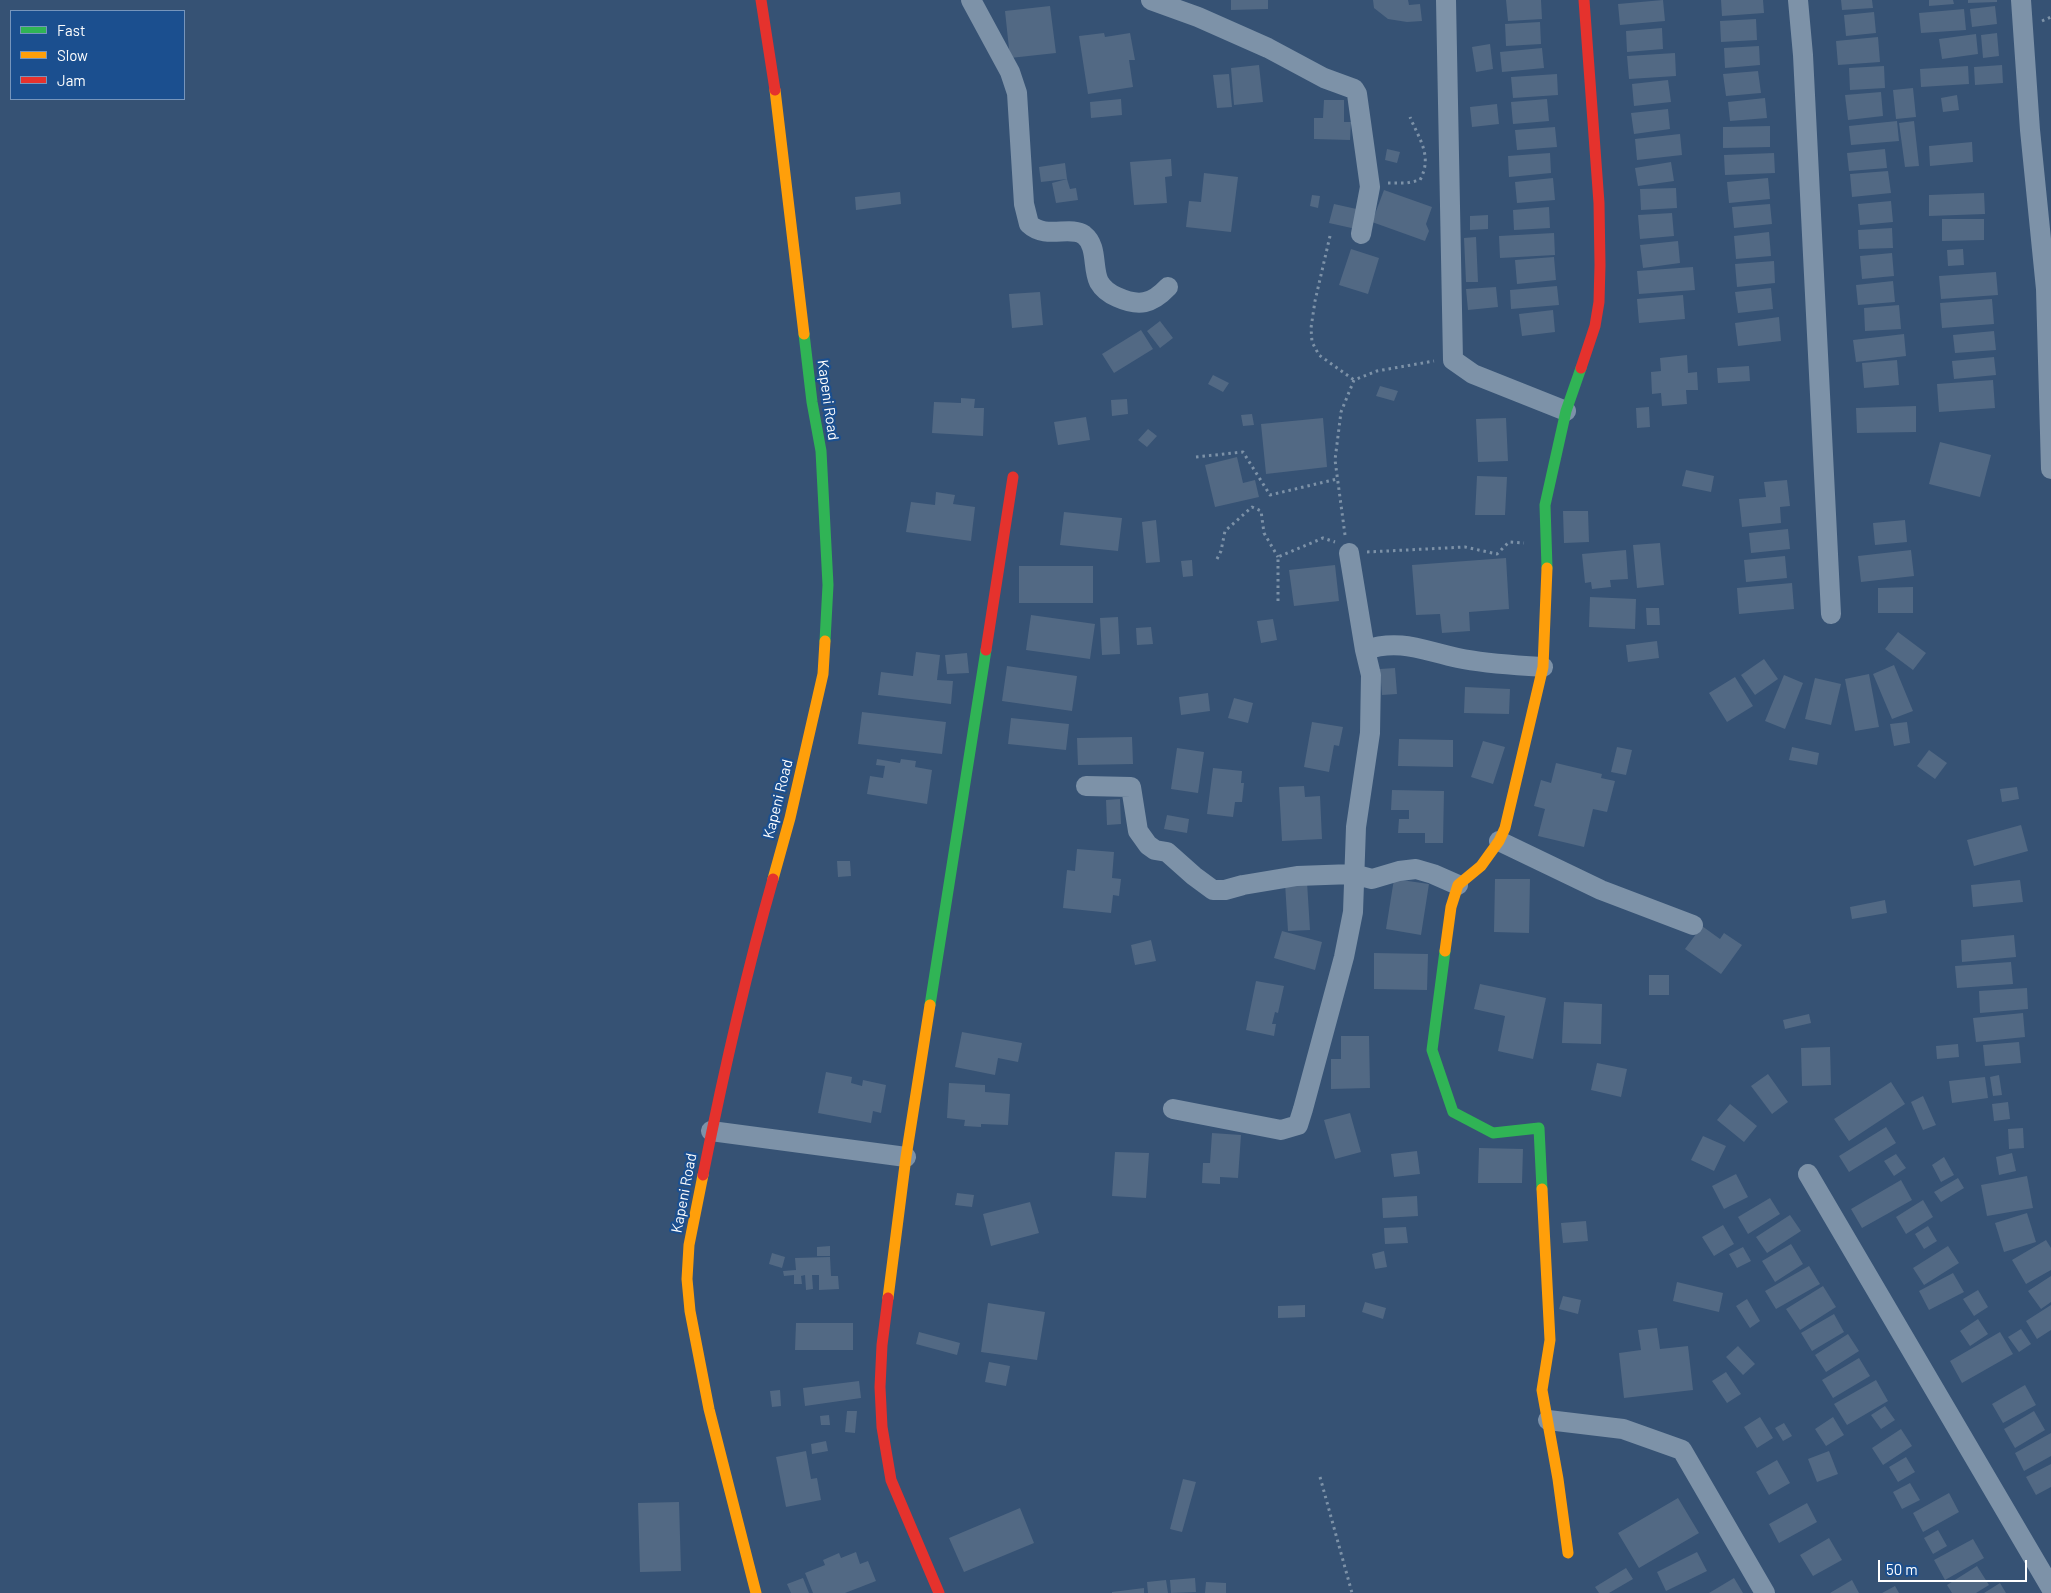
<!DOCTYPE html>
<html>
<head>
<meta charset="utf-8">
<style>
	body { margin:0 }
	#map { position:relative; width:2051px; height:1593px; overflow:hidden; background:#365274; font-family:Barlow,sans-serif }
	canvas { display:block }
	.legend { position:absolute; left:10px; top:10px; width:175px; height:90px; box-sizing:border-box; background:#1b4f8f; border:1px solid #7695bc; margin:0; padding:6px 9px; list-style:none; font-size:15px; color:#fff }
	.legend li { display:flex; align-items:center; gap:10px; height:25px }
	.legend b { width:25px; border:1px solid #7695bc }
	.scale { position:absolute; left:1878px; top:1560px; width:149px; height:22px; box-sizing:border-box; border:2px solid #fff; border-top:0; padding-left:6px; font-size:15px; line-height:18px; white-space:nowrap; color:#fff; -webkit-text-stroke:4px #1b4f8f; paint-order:stroke }
</style>
</head>
<body>
<div id="map">
<canvas width="2051" height="1593"></canvas>
<ul class="legend">
<li><b style="height:6px;background:#30b455"></b>Fast</li>
<li><b style="height:6px;background:#ff9f0a"></b>Slow</li>
<li><b style="height:6px;background:#e5322d"></b>Jam</li>
</ul>
<div class="scale">50 m</div>
</div>
<script>
const c = document.querySelector('canvas').getContext('2d');
c.lineJoin = 'round';
function fillPath(path, color) { c.fillStyle = color; c.fill(path, 'evenodd'); }
function trace(path, color, width, dash) { c.strokeStyle = color; c.lineWidth = width; c.lineCap = dash ? 'butt' : 'round'; c.setLineDash(dash || []); c.stroke(path); }
function drawText(font, color, halo, rows, align = 'center') {
  c.font = font + ' Barlow,sans-serif'; c.lineWidth = 4.5; c.setLineDash([]); c.textBaseline = 'middle'; c.strokeStyle = halo; c.fillStyle = color; for (const [text, x, y, turn = 0] of rows) {
    c.save(); c.translate(x, y); c.rotate((+turn || 0) * Math.PI / 180); c.textAlign = isNaN(turn) ? turn : align; if (halo) c.strokeText(text, 0, 0); c.fillText(text, 0, 0); c.restore();
  }
}
const building = new Path2D(`
	M1231 0H1268V9L1231 10Z
	M1373 0H1408L1409 5 1420 4 1422 21 1407 22 1388 19 1374 8Z
	M1506 0H1541L1542 19 1508 21Z
	M1663 0 1665 21 1620 25 1618 4Z
	M1721 0H1763L1764 13 1722 16Z
	M1841 0H1872L1873 8 1842 10Z
	M1929 0H1953L1954 4 1929 6Z
	M1968 0H1997V2L1968 3Z
	M1050 6 1056 53 1010 58 1005 11Z
	M1995 6 1997 24 1972 27 1970 9Z
	M1964 9 1966 30 1921 33 1919 13Z
	M1874 12 1876 33 1846 36 1844 15Z
	M1756 19 1757 40 1721 42 1720 21Z
	M1540 22 1541 44 1506 46 1505 24Z
	M1662 28 1663 49 1627 52 1626 31Z
	M1104 33 1105 37 1130 33 1135 60H1129L1133 87 1088 94 1079 36Z
	M1997 33 1999 56 1983 58 1981 35Z
	M1976 34 1978 54 1942 59 1939 39Z
	M1878 37 1880 62 1838 65 1836 41Z
	M1490 44 1493 69 1476 72 1472 47Z
	M1759 46 1760 65 1725 68 1724 48Z
	M1542 48 1544 68 1502 72 1500 52Z
	M1675 53 1676 76 1629 79 1627 56Z
	M1259 65 1263 102 1234 105 1231 68Z
	M2002 65 2003 83 1975 85 1974 67Z
	M1884 66 1885 88 1850 90 1849 68Z
	M1968 66 1969 84 1921 87 1920 69Z
	M1758 71 1761 93 1726 96 1723 74Z
	M1229 74 1232 107 1217 108 1213 75Z
	M1557 74 1558 95 1513 98 1511 77Z
	M1668 80 1671 102 1634 106 1632 84Z
	M1913 88 1916 117 1896 119 1893 90Z
	M1881 92 1883 116 1848 120 1845 95Z
	M1957 95 1959 110 1943 112 1941 98Z
	M1765 98 1767 118 1730 121 1728 102Z
	M1121 99 1122 115 1091 118 1090 102Z
	M1547 99 1549 121 1513 124 1511 102Z
	M1324 100H1344V122H1351L1350 140 1314 139V118H1323Z
	M1497 104 1499 124 1472 127 1470 107Z
	M1668 109 1670 129 1634 134 1631 113Z
	M1897 121 1899 141 1851 145 1849 126Z
	M1914 121 1919 166 1905 167 1899 123Z
	M1770 126V147L1723 148V127Z
	M1555 127 1557 147 1517 150 1515 130Z
	M1680 134 1682 155 1637 160 1635 139Z
	M1972 142 1973 162 1930 166 1929 146Z
	M1387 149 1400 152 1397 163 1385 160Z
	M1885 149 1887 168 1849 171 1847 153Z
	M1550 153 1551 173 1509 177 1508 156Z
	M1774 153 1775 173 1725 175 1724 155Z
	M1171 159 1172 176 1165 177 1167 203 1134 205 1130 162Z
	M1671 162 1674 181 1638 186 1635 168Z
	M1065 163 1067 179 1041 182 1039 167Z
	M1888 171 1891 193 1852 197 1850 174Z
	M1204 173 1238 177 1231 232 1186 227 1189 201 1201 202Z
	M1553 178 1555 200 1517 203 1515 182Z
	M1768 178 1770 199 1729 203 1727 182Z
	M1067 179 1070 189 1076 188 1078 200 1056 203 1052 183Z
	M1676 188 1677 208 1641 210 1640 189Z
	M1384 190 1432 207 1426 224 1429 231 1425 241 1372 222Z
	M900 192 901 204 856 210 855 197Z
	M1984 193 1985 214 1929 216V195Z
	M1312 195 1320 196 1318 208 1310 206Z
	M1891 201 1893 222 1860 225 1858 204Z
	M1334 204 1361 210 1356 229 1329 223Z
	M1770 204 1772 224 1734 228 1732 207Z
	M1549 207 1550 228 1514 230 1513 210Z
	M1672 213 1674 236 1640 239 1638 215Z
	M1488 215V229L1470 230V216Z
	M1942 219H1984V240L1942 241Z
	M1892 228 1893 248 1859 249 1858 230Z
	M1769 232 1771 256 1736 259 1734 236Z
	M1554 233 1555 255 1500 258 1499 236Z
	M1476 237 1478 282H1466L1464 238Z
	M1678 241 1680 263 1643 268 1640 245Z
	M1351 249 1379 258 1368 294 1339 285Z
	M1963 249 1964 265 1948 266 1947 250Z
	M1892 253 1894 276 1862 279 1860 256Z
	M1554 257 1556 280 1517 284 1515 260Z
	M1774 261 1775 283 1737 287 1735 264Z
	M1693 267 1695 290 1639 294 1637 271Z
	M1996 272 1998 295 1941 299 1939 276Z
	M1893 281 1895 302 1858 305 1856 285Z
	M1557 286 1559 305 1511 309 1510 290Z
	M1496 287 1498 307 1468 310 1466 289Z
	M1771 288 1773 309 1738 313 1735 292Z
	M1040 292 1043 325 1012 328 1009 294Z
	M1683 295 1685 319 1639 323 1637 299Z
	M1992 299 1994 324 1942 328 1940 303Z
	M1899 305 1901 329 1865 331 1864 308Z
	M1553 310 1555 332 1522 336 1519 314Z
	M1779 317 1781 341 1738 346 1735 323Z
	M1160 321 1173 338 1160 348 1147 331Z
	M1141 330 1153 349 1114 373 1102 354Z
	M1994 331 1996 350 1955 353 1953 335Z
	M1904 334 1906 356 1856 362 1853 340Z
	M1687 355 1688 373 1697 372 1698 390H1686L1687 404 1662 406 1661 393 1652 394 1651 372 1661 371 1660 358Z
	M1994 357 1996 375 1954 379 1952 361Z
	M1897 360 1899 385 1864 388 1862 363Z
	M1749 366 1750 381 1718 383 1717 368Z
	M1213 375 1229 383 1223 392 1208 384Z
	M1993 380 1995 408 1939 412 1937 384Z
	M1380 386 1398 391 1394 401 1376 396Z
	M961 398 975 399 974 408H984L983 436 932 433 934 402 961 403Z
	M1127 399 1128 414 1112 416 1111 400Z
	M1916 406V432L1857 433 1856 408Z
	M1649 407 1650 427 1637 428 1636 408Z
	M1252 414 1254 425 1243 426 1241 415Z
	M1086 417 1090 440 1058 445 1054 422Z
	M1323 418 1327 467 1266 474 1261 424Z
	M1506 418 1508 461 1478 462 1476 419Z
	M1148 429 1157 436 1147 447 1138 440Z
	M1940 442 1991 455 1980 497 1929 484Z
	M1237 457 1243 483 1255 480 1259 497 1215 507 1205 465Z
	M1686 470 1714 476 1711 492 1682 486Z
	M1477 476 1507 477 1505 515H1475Z
	M1787 480 1790 506 1780 507 1781 523 1742 527 1739 499 1766 497 1764 482Z
	M936 492 955 495 953 504 975 507 971 541 906 532 911 502 935 505Z
	M1563 511H1588L1589 542 1564 543Z
	M1064 512 1122 518 1118 551 1060 545Z
	M1156 520 1160 562 1146 563 1142 522Z
	M1905 520 1907 542 1875 545 1873 523Z
	M1788 529 1790 549 1751 553 1749 533Z
	M1660 543 1664 585 1637 588 1633 545Z
	M1626 550 1628 579 1610 580 1611 587 1592 589 1591 582 1585 583 1582 554Z
	M1911 550 1914 576 1861 582 1858 556Z
	M1785 556 1787 578 1746 582 1744 560Z
	M1506 558 1509 609 1469 612 1470 631 1442 633 1440 614 1416 615 1412 565Z
	M1192 560 1193 576 1183 577 1181 561Z
	M1335 565 1339 601 1294 606 1289 570Z
	M1019 566H1093V603H1019Z
	M1792 583 1794 609 1739 614 1737 588Z
	M1913 587V613H1878V588Z
	M1590 597 1636 599 1635 629 1589 627Z
	M1646 608H1659L1660 625H1647Z
	M1031 615 1095 624 1090 659 1026 650Z
	M1118 617 1120 654 1102 655 1100 618Z
	M1273 619 1277 640 1261 643 1257 621Z
	M1151 627 1153 644 1137 645 1136 628Z
	M1898 632 1926 653 1913 670 1885 649Z
	M1657 641 1659 658 1628 662 1626 645Z
	M916 652 940 655 937 680 953 681 951 704 878 695 881 672 913 676Z
	M967 653 969 673 947 674 945 655Z
	M1764 659 1778 679 1755 695 1741 675Z
	M1894 665 1913 711 1892 719 1873 674Z
	M1007 666 1077 676 1072 711 1002 701Z
	M1395 668 1397 694 1382 695 1380 669Z
	M1869 674 1879 727 1855 731 1845 679Z
	M1784 675 1803 683 1785 729 1765 721Z
	M1735 677 1753 706 1727 722 1709 693Z
	M1815 678 1841 684 1831 725 1805 719Z
	M1465 687 1510 689 1509 714 1464 713Z
	M1208 693 1210 711 1181 715 1179 697Z
	M1234 698 1253 703 1248 723 1228 718Z
	M862 712 946 722 942 754 858 744Z
	M1011 718 1069 724 1066 750 1008 744Z
	M1312 722 1343 727 1339 746 1334 745 1329 772 1304 767Z
	M1907 722 1910 743 1894 746 1890 724Z
	M1132 737 1133 764 1078 765 1077 738Z
	M1399 739 1453 740V767L1398 766Z
	M1483 741 1505 747 1493 784 1471 777Z
	M1617 747 1632 750 1626 775 1611 772Z
	M1792 747 1819 753 1817 765 1789 760Z
	M1177 748 1204 752 1198 793 1171 789Z
	M1929 750 1947 763 1935 779 1917 766Z
	M877 759 900 763 901 759 916 761 915 767 932 770 927 804 867 794 870 776 883 778 885 766 876 765Z
	M1556 763 1602 774 1601 778 1615 781 1607 812 1593 809 1584 847 1538 836 1545 809 1534 806 1541 780 1551 783Z
	M1213 768 1242 771 1241 783H1244L1242 802H1235L1233 817 1207 814Z
	M1304 786 1305 797 1320 796 1322 839 1282 841 1279 787Z
	M2017 787 2019 799 2002 802 2000 789Z
	M1392 790 1444 791 1443 843H1425V833H1398L1399 819H1409V810H1391Z
	M1120 799 1121 824 1107 825 1106 800Z
	M1167 815 1189 819 1187 833 1164 829Z
	M2021 825 2028 851 1974 866 1967 840Z
	M1077 849 1114 852 1112 878 1121 879 1119 896 1113 895 1111 913 1063 908 1067 870 1075 871Z
	M837 861H850L851 876 838 877Z
	M1394 879 1429 884 1421 935 1386 929Z
	M1495 879H1530L1529 933 1494 932Z
	M2020 880 2023 902 1973 907 1971 885Z
	M1307 882 1310 930 1288 931 1285 883Z
	M1885 900 1887 913 1852 919 1850 907Z
	M1702 926 1720 939 1724 933 1742 945 1721 974 1685 949Z
	M1282 931 1322 942 1315 970 1274 958Z
	M2014 935 2016 957 1962 962 1961 940Z
	M1151 940 1156 961 1135 965 1131 945Z
	M1374 953 1428 954 1427 990 1374 989Z
	M2011 962 2013 984 1957 988 1955 966Z
	M1649 975H1669V995H1649Z
	M1256 981 1284 986 1278 1013 1275 1012 1272 1024H1276L1274 1036 1246 1030Z
	M1480 984 1546 998 1533 1059 1498 1051 1505 1016 1474 1009Z
	M2027 988 2028 1009 1980 1013 1979 991Z
	M1564 1002 1602 1004 1601 1044 1562 1043Z
	M2023 1013 2025 1037 1976 1042 1973 1018Z
	M1809 1014 1811 1023 1785 1029 1783 1020Z
	M962 1032 1022 1043 1018 1062 998 1058 995 1075 955 1067Z
	M1341 1036H1369L1370 1088 1331 1089V1059H1341Z
	M2019 1042 2021 1063 1985 1066 1983 1045Z
	M1958 1044 1959 1057 1937 1059 1936 1046Z
	M1830 1047 1831 1085 1802 1086 1801 1048Z
	M1597 1063 1627 1069 1621 1097 1591 1090Z
	M826 1072 852 1077 851 1083 862 1086 863 1080 886 1085 881 1113 873 1111 871 1123 818 1113Z
	M1768 1074 1788 1102 1772 1114 1751 1086Z
	M1999 1075 2002 1095 1993 1096 1990 1077Z
	M1985 1077 1988 1098 1952 1103 1949 1081Z
	M1891 1082 1905 1104 1849 1141 1834 1119Z
	M949 1083 985 1085V1092L1010 1094 1008 1125 981 1124V1127L964 1126 965 1120 947 1118Z
	M1923 1096 1936 1125 1923 1130 1911 1102Z
	M2008 1102 2010 1119 1994 1121 1992 1104Z
	M1730 1104 1757 1126 1744 1142 1717 1120Z
	M1350 1113 1361 1152 1335 1159 1324 1120Z
	M1886 1127 1896 1143 1849 1172 1839 1156Z
	M2023 1128 2024 1148 2009 1149 2008 1129Z
	M1212 1133 1241 1135 1238 1178 1220 1177V1184L1202 1183 1203 1163H1210Z
	M1703 1136 1726 1146 1714 1171 1691 1160Z
	M1479 1148 1523 1149 1522 1183H1478Z
	M1417 1151 1420 1174 1394 1177 1391 1154Z
	M1115 1152 1149 1153 1146 1198 1112 1196Z
	M2012 1153 2016 1171 1999 1175 1996 1157Z
	M1896 1154 1906 1168 1894 1176 1884 1161Z
	M1944 1157 1954 1175 1941 1182 1932 1165Z
	M1736 1174 1748 1197 1724 1209 1712 1186Z
	M2027 1176 2033 1208 1987 1216 1981 1185Z
	M1958 1178 1964 1188 1941 1202 1934 1192Z
	M1901 1180 1912 1200 1862 1228 1851 1209Z
	M957 1193 974 1195 972 1207 955 1205Z
	M1417 1196 1418 1216 1383 1218 1382 1198Z
	M1770 1198 1780 1214 1748 1234 1738 1217Z
	M1923 1200 1933 1217 1906 1234 1896 1217Z
	M1030 1202 1039 1233 991 1246 983 1214Z
	M2027 1213 2036 1242 2004 1252 1995 1223Z
	M1790 1215 1801 1231 1767 1253 1756 1237Z
	M1586 1221 1588 1241 1563 1243 1561 1223Z
	M1723 1225 1734 1244 1714 1256 1702 1237Z
	M1928 1226 1937 1241 1924 1249 1915 1234Z
	M1406 1227 1408 1243 1385 1244 1384 1228Z
	M2046 1240 2051 1248V1270L2026 1284 2012 1260Z
	M1791 1244 1803 1264 1775 1282 1762 1261Z
	M830 1246V1256H817V1247Z
	M1948 1246 1959 1263 1924 1285 1913 1268Z
	M1743 1247 1751 1261 1737 1268 1729 1254Z
	M1384 1251 1387 1267 1375 1269 1372 1254Z
	M772 1253 785 1257 782 1268 769 1264Z
	M830 1257 831 1276H838L839 1289 819 1290V1275H812L813 1289 806 1290 805 1275 801 1276 802 1284H794V1275L784 1276 783 1271 796 1270 795 1258Z
	M1809 1266 1820 1284 1776 1309 1765 1291Z
	M1953 1273 1964 1292 1929 1310 1919 1291Z
	M2051 1276V1302L2041 1309 2028 1291Z
	M1677 1282 1723 1293 1719 1312 1673 1301Z
	M1823 1286 1836 1307 1800 1330 1786 1309Z
	M1978 1290 1988 1307 1974 1316 1963 1299Z
	M1563 1296 1581 1300 1578 1314 1559 1309Z
	M1747 1299 1760 1321 1750 1328 1736 1306Z
	M1365 1302 1386 1308 1383 1319 1362 1312Z
	M988 1303 1045 1312 1037 1360 981 1352Z
	M1305 1305V1317L1278 1318V1306Z
	M2051 1305V1330L2037 1339 2026 1321Z
	M1834 1314 1844 1332 1812 1351 1801 1333Z
	M1978 1319 1988 1334 1970 1346 1960 1331Z
	M796 1323H853V1350H795Z
	M1657 1328 1660 1349 1688 1346 1693 1390 1624 1398 1619 1353 1641 1350 1638 1330Z
	M2021 1329 2031 1344 2019 1352 2008 1337Z
	M919 1332 960 1343 957 1355 916 1344Z
	M2000 1332 2013 1354 1962 1383 1950 1361Z
	M1848 1334 1859 1351 1826 1372 1815 1355Z
	M1738 1346 1755 1364 1743 1375 1726 1357Z
	M1859 1358 1870 1376 1833 1398 1822 1380Z
	M989 1362 1010 1366 1006 1386 985 1382Z
	M1726 1372 1741 1394 1727 1403 1712 1381Z
	M1876 1380 1888 1401 1847 1425 1834 1404Z
	M859 1381 861 1398 805 1406 803 1388Z
	M2025 1385 2036 1405 2003 1423 1992 1404Z
	M780 1390 781 1406 772 1407 770 1391Z
	M1885 1406 1895 1420 1881 1429 1871 1415Z
	M847 1411H857L855 1433 845 1432Z
	M2034 1411 2045 1430 2015 1448 2004 1429Z
	M829 1415 830 1425H821L820 1416Z
	M1760 1417 1773 1438 1757 1448 1744 1427Z
	M1833 1417 1844 1435 1826 1446 1815 1429Z
	M1784 1423 1792 1436 1783 1441 1775 1428Z
	M1901 1429 1912 1446 1883 1465 1872 1448Z
	M2051 1433V1456L2024 1471 2015 1453Z
	M826 1441 828 1451 812 1454 811 1444Z
	M806 1451 811 1479 817 1478 821 1500 786 1507 776 1457Z
	M1829 1451 1838 1474 1817 1482 1808 1459Z
	M1906 1457 1915 1472 1898 1482 1889 1467Z
	M1777 1460 1790 1483 1769 1495 1756 1472Z
	M2051 1464V1487L2036 1495 2026 1477Z
	M1183 1479 1196 1482 1182 1532 1170 1529Z
	M1910 1483 1920 1500 1902 1509 1893 1492Z
	M1949 1493 1959 1512 1923 1532 1913 1513Z
	M1678 1498 1699 1533 1639 1568 1618 1533Z
	M679 1502 681 1571 640 1572 638 1503Z
	M1807 1503 1817 1522 1779 1543 1769 1524Z
	M1020 1508 1034 1543 964 1572 949 1538Z
	M1938 1530 1947 1546 1933 1554 1924 1538Z
	M1829 1538 1842 1560 1813 1576 1800 1555Z
	M1973 1539 1984 1558 1945 1580 1934 1560Z
	M856 1552 860 1564 868 1561 876 1581 845 1593H813L805 1573 825 1565 823 1560 839 1553 841 1558Z
	M1697 1552 1707 1571 1666 1591 1657 1572Z
	M1977 1566 1989 1585 1976 1593H1952L1947 1585Z
	M1626 1568 1633 1579 1609 1593H1599L1595 1587Z
	M803 1578 809 1593H791L787 1584Z
	M1195 1578 1196 1592 1171 1593 1170 1580Z
	M1734 1578 1743 1593H1709Z
	M1166 1580 1168 1593H1148L1147 1582Z
	M1852 1580 1859 1593H1830Z
	M1206 1582 1226 1583V1593H1205Z
	M2000 1583 2006 1593H1984Z
	M1895 1586 1899 1593H1882Z
	M1144 1588V1593H1112V1592Z`);
const path = new Path2D(`
	M2042 21 2051 17
	M1388 183H1407L1420 180C1433 156 1419 139 1410 117
	M1330 236 1315 301 1311 328 1312 342 1319 355 1354 380
	M1196 457 1243 452 1270 495 1337 479
	M1345 535 1335 460 1341 412 1354 380 1377 371 1434 361
	M1367 552 1465 547 1497 554 1509 542 1524 543
	M1217 559 1221 551 1225 531 1252 507 1261 511 1264 533 1278 557
	M1278 601V557L1323 538 1335 542
	M1320 1477 1352 1593`);
const street = new Path2D(`
	M971 0 1010 72 1017 93 1024 204 1029 224C1046 240 1070 225 1084 235 1098 246 1092 268 1099 282 1103 289 1110 294 1117 297 1139 307 1152 304 1168 287
	M1151 0 1198 17 1268 48 1324 78 1354 89 1357 94 1370 187 1361 234
	M1446 0 1453 360 1473 374 1566 411
	M1798 0 1803 55 1831 614
	M2021 0 2030 130 2046 289 2051 469
	M1365 650C1400 638 1424 651 1458 658 1486 664 1514 665 1543 667
	M1086 786 1131 787 1138 831 1148 845 1155 850 1167 852 1194 876 1213 890H1225L1243 885 1297 876 1353 874 1372 879 1399 871 1416 869 1433 874 1458 885
	M1499 841 1601 890 1693 925
	M1173 1109 1281 1130 1298 1125 1303 1109 1344 957 1353 912 1356 827 1370 733 1371 675 1365 650 1349 553
	M711 1131 906 1157
	M1808 1174 2051 1588
	M1548 1420 1623 1429 1682 1450 1765 1593`);
const fast = new Path2D(`
	M804 334 812 402 821 451 828 585 825 641
	M1547 568 1545 505 1566 411 1581 368
	M1445 951 1432 1050 1453 1112 1493 1133 1539 1128 1542 1189
	M930 1005 986 650`);
const slow = new Path2D(`
	M775 90 804 334
	M773 879 790 818 823 674 825 641
	M1445 951 1451 907 1458 885 1481 866 1499 841 1505 828 1543 667 1547 568
	M703 1175 689 1245 687 1279 690 1311 709 1409 756 1593
	M1542 1189 1550 1340 1542 1390 1558 1479 1568 1553
	M888 1298 906 1157 930 1005`);
const jam = new Path2D(`
	M761 0 775 90
	M1581 368 1595 326 1599 302 1600 265 1599 203 1584 0
	M986 650 1013 477
	M703 1175C723 1075 745 977 773 879
	M888 1298 882 1345 880 1387 882 1427 891 1480 939 1593`);
const streetNames = [
	["Kapeni Road",828,400,82],
	["Kapeni Road",778,799,-76],
	["Kapeni Road",684,1193,-79]
];
fillPath(building, '#526984');
trace(path, '#7d92a8', 3, [2.5, 4]);
trace(street, '#7d92a8', 20);
trace(fast, '#30b455', 11);
trace(slow, '#ff9f0a', 11);
trace(jam, '#e5322d', 11);
drawText('15px', '#fff', '#1b4f8f', streetNames);
</script>
</body>
</html>
